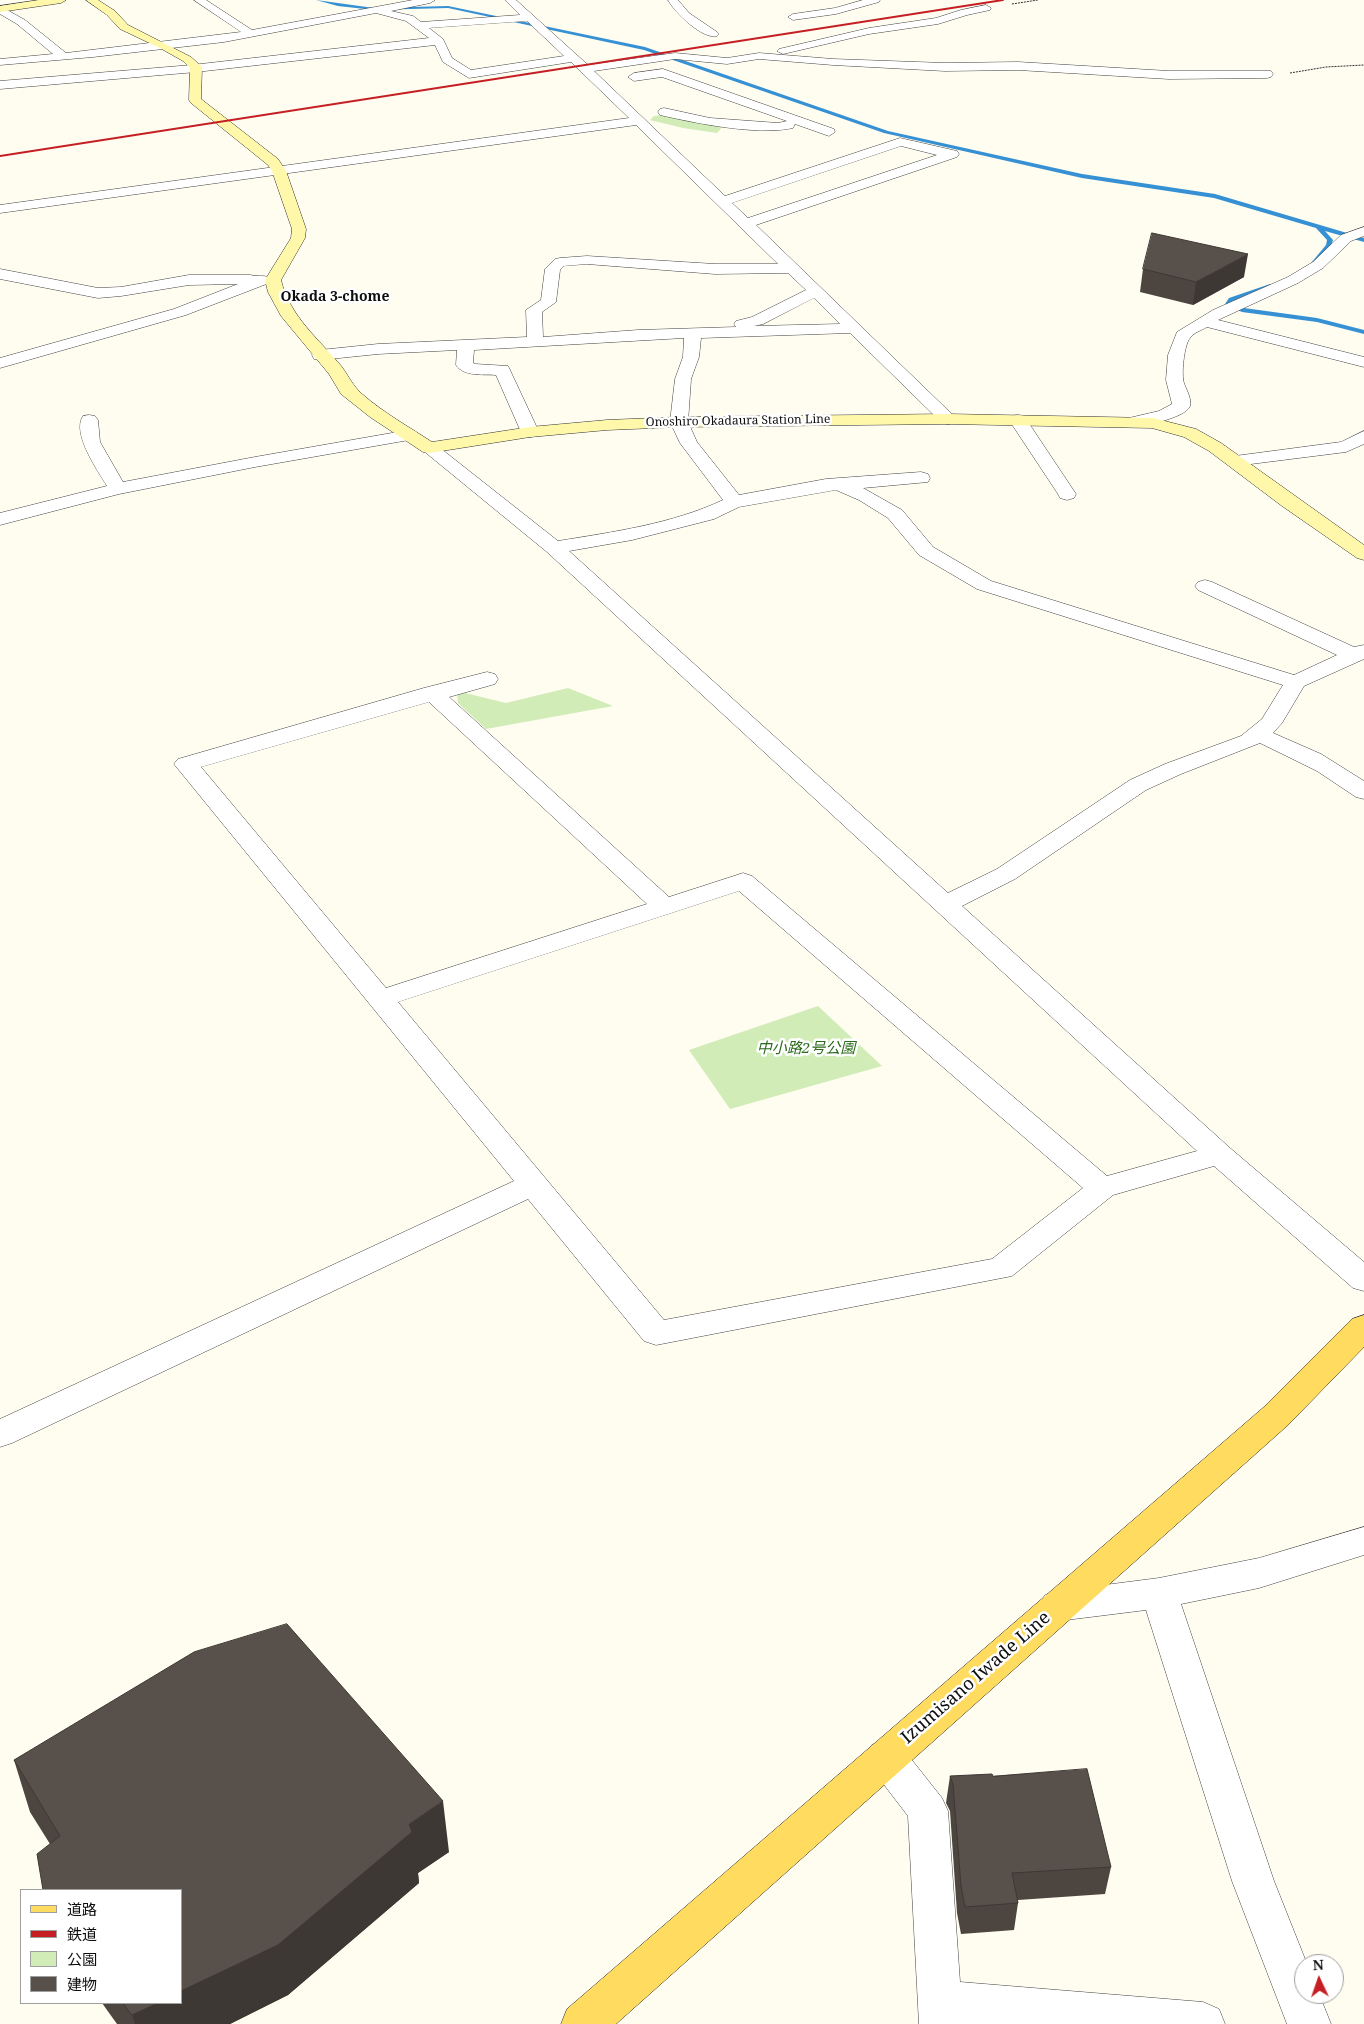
<!DOCTYPE html>
<html>
<head>
<meta charset="utf-8">
<style>
	body { margin:0 }
	#map { position:relative; width:1364px; height:2024px; overflow:hidden; background:#fffcf0; font-family:"Noto Serif","Noto Sans JP",serif }
	canvas { display:block }
	.legend { position:absolute; left:20px; top:1889px; width:162px; height:115px; box-sizing:border-box; background:#fff; border:1px solid #9f9f9f; margin:0; padding:6px 9px; list-style:none; font-size:15px; color:#0e0e0e }
	.legend li { display:flex; align-items:center; gap:10px; height:25px }
	.legend b { width:25px; border:1px solid #9f9f9f }
	.north { position:absolute; left:1294px; top:1954px; width:50px; height:50px; box-sizing:border-box; background:#fff; border:1px solid #9f9f9f; border-radius:50%; rotate:357deg; font-size:14px; font-weight:700; line-height:20px; text-align:center; color:#0e0e0e }
	.north::after { content:''; display:block; margin:auto; width:18px; height:22px; background:#c61f23; clip-path:polygon(50% 0,100% 100%,50% 72%,0 100%) }
</style>
</head>
<body>
<div id="map">
<canvas width="1364" height="2024"></canvas>
<ul class="legend">
<li><b style="height:6px;background:#ffdc60"></b>道路</li>
<li><b style="height:6px;background:#c61f23"></b>鉄道</li>
<li><b style="height:14px;background:#d1ecb7"></b>公園</li>
<li><b style="height:14px;background:#58504a"></b>建物</li>
</ul>
<div class="north">N</div>
</div>
<script>
const c = document.querySelector('canvas').getContext('2d');
c.lineJoin = 'round';
function fillPath(path, color) { c.fillStyle = color; c.fill(path, 'evenodd'); }
function trace(path, color, width, dash) { c.strokeStyle = color; c.lineWidth = width; c.lineCap = dash ? 'butt' : 'round'; c.setLineDash(dash || []); c.stroke(path); }
function drawText(font, color, halo, rows, align = 'center') {
  c.font = font + ' "Noto Serif","Noto Sans JP",serif'; c.lineWidth = 5; c.setLineDash([]); c.textBaseline = 'middle'; c.strokeStyle = halo; c.fillStyle = color; for (const [text, x, y, turn = 0] of rows) {
    c.save(); c.translate(x, y); c.rotate((+turn || 0) * Math.PI / 180); c.textAlign = isNaN(turn) ? turn : align; if (halo) c.strokeText(text, 0, 0); c.fillText(text, 0, 0); c.restore();
  }
}
const green = new Path2D(`
	M662 115 724 125 717 133 683 128 650 120 654 116Z
	M568 688 613 706 486 729 458 703 457 691 506 703Z
	M818 1006 882 1066 730 1109 689 1050Z`);
const stream = new Path2D(`
	M316 0 374 8 448 6 645 47 888 131 1082 174 1215 194 1364 238V242L1325 231 1333 240 1331 246 1314 265 1311 263 1326 245 1327 240 1316 228 1214 198 1082 178 884 133 644 50 448 8 374 10 338 6Z
	M1270 284 1272 285V287L1233 303 1244 308 1317 318 1364 330V334L1317 322 1242 312 1225 304 1229 298Z`);
const path = new Path2D(`
	M1012 4 1038 0
	M1290 73 1326 67 1364 65`);
const street = new Path2D(`
	M194 0H206L252 30 413 0H435L430 3 391 11 413 16 421 22 520 15 505 0H516L588 65 675 53 727 58 759 53 833 59 945 63 1018 62 1169 71H1271L1273 74 1271 77 1267 78 1169 79 1018 70 945 71 833 65 759 59 727 64 675 59 594 71 725 196 900 138 957 151 959 154 957 157 756 225 957 419 954 423 948 424 942 423 850 333 701 338 699 357 691 379 688 422 697 442 739 495 826 479 921 472 928 474 930 478 928 482 863 488 902 510 933 547 991 581 1294 675 1337 655 1198 590 1195 586 1198 582 1205 580 1212 582 1354 647 1364 645V659L1304 686 1282 723 1273 733 1321 754 1364 781V799L1356 797 1317 771 1260 743 1181 774 1146 790 1015 879 962 906 1230 1148 1364 1262V1291L1353 1288 1214 1166 1113 1195 1012 1276 656 1345 644 1341 528 1199 12 1443 0 1447V1419L514 1181 174 764 178 759 424 688 487 672 495 674 498 679 495 684 449 697 669 897 734 876 743 873 752 876 1107 1176 1197 1151 547 552 420 448 423 444 429 443 435 444 558 541C613 532 672 524 723 500L680 443 670 422 675 379 683 357 684 338 474 350 473 363 475 364 508 366 510 370 539 432 536 436 530 437 524 436 521 432 496 375C483 374 464 377 456 365L457 350 378 354 320 360 314 359 312 355 314 351 320 350 378 344 527 337 526 310 541 300 545 269 555 259 560 258 587 256 715 264H778L636 125 0 213V205L629 118 571 62 469 78 443 62 435 45 196 72 0 89V81L192 65 429 38 406 21 376 13 224 42 93 57 0 65V59L53 54 17 24 0 14V6L25 20 66 53 241 32ZM527 21 564 56 471 70 452 58 443 39 429 28ZM901 146 937 155 748 218 732 203ZM587 264 715 274 788 273 806 290 752 317 736 321 734 324 736 327 638 330 543 337 542 312 556 302 560 270 564 266ZM814 298 840 324 754 326 763 324ZM836 490 859 500 888 518 919 555 977 589 1283 685 1262 719 1241 736 1165 764 1130 780 997 869 948 893 569 551 632 540 714 519 739 507ZM429 702 647 904 386 988 201 767ZM739 891 1083 1188 992 1259 664 1320 398 1002Z
	M668 0H678L689 13 717 32 719 34 717 36C703 40 674 12 668 0Z
	M863 0H880L879 2 836 14 793 20 788 17 793 14 835 8Z
	M986 5 991 8 990 10 967 15 938 24 869 34 783 54 777 51 779 49 869 28 936 18 961 10Z
	M663 69 834 129 835 132 829 136 795 124 793 128C758 136 695 123 660 115L658 112 660 109 664 108 710 118 778 123 787 121 662 77 634 81 628 77 634 73Z
	M1364 227V236L1351 241 1323 268 1298 283 1218 320 1364 357V367L1207 327C1202 330 1193 333 1190 338 1184 345 1181 375 1184 383 1186 389 1192 399 1190 406 1186 418 1139 428 1129 426L1126 422 1129 418 1159 411 1172 404 1166 380 1168 355 1177 332 1213 310 1288 277 1313 262 1341 235Z
	M0 269 98 288 121 287 189 275H250C257 277 262 275 269 277L272 280 269 283 186 315 0 368V358L174 309 238 284 189 285 121 296 98 298 0 279Z
	M89 415 95 416 98 420 100 442 123 482 255 457 409 430 415 431 418 435 415 439 409 440 255 467 119 494 0 525V513L107 486C98 471 71 433 83 416Z
	M1018 415 1024 416 1076 494 1074 498 1067 500 1060 498 1058 494 1009 420 1012 416Z
	M1364 431V444L1346 452 1235 466 1229 465 1226 461 1229 457 1235 456 1341 442Z
	M1364 1527V1555L1259 1588 1181 1604 1274 1881 1307 1964H1304V1994H1319L1331 2024H1287L1232 1881 1146 1610 1058 1621 1045 1617 1039 1606 1045 1595 1058 1591 1159 1578 1259 1558Z
	M886 1740 900 1745 942 1798 948 1811 960 1982 1203 2002 1219 2009 1225 2024H919L908 1816 872 1769 866 1757 872 1745Z`);
const secondary = new Path2D(`
	M39 0H66L61 3 0 12V6Z
	M86 0H98L115 11 128 25 191 57 202 67 201 99 278 159 286 171 306 229 305 238 281 280C290 317 319 339 342 367 349 377 353 386 362 394 384 413 409 427 432 442L530 427 607 420 679 417 948 414 1153 418 1196 429 1221 443 1364 545V560L1357 558 1282 506 1209 451 1184 437 1152 428 948 424 679 427 607 430 530 437 429 453 423 452 370 417 341 394 329 374 281 316 268 292 265 280 291 238 292 229 272 171 268 165 191 103 189 100 190 68 183 61 160 48 120 29 107 15Z`);
const primary = new Path2D(`
	M1364 1315V1347L1288 1425 616 2024H561L567 2009 1264 1407 1352 1319Z`);
const rail = new Path2D(`
	M0 156 1003 0`);
const wall = new Path2D(`
	M1143 269 1244 277 1193 305 1140 292Z
	M14 1760 449 1852 418 1873 419 1883 288 1995 230 2024H117L102 2003H181L50 1844 30 1812Z
	M950 1776H993L1111 1867 1105 1894 1018 1900V1903L1014 1930 961 1934 957 1913 950 1811 946 1803Z`);
const shadedWall = new Path2D(`
	M1248 254 1244 277 1193 305 1196 282Z
	M443 1801 449 1852 418 1873 419 1883 288 1995 230 2024H135L132 2015 158 2003H181V1991L409 1824Z`);
const building = new Path2D(`
	M1152 233 1248 254 1196 282 1143 269Z
	M287 1624 443 1801 409 1824 412 1832 278 1945 181 1991V1890H43L37 1854 60 1836 14 1760 194 1652Z
	M1087 1769 1111 1867 1012 1873 1018 1903 965 1907 961 1886 953 1784 950 1776 992 1774 993 1776Z
	M123 2003H158L132 2015Z`);
const farStreetnames = [
	["Onoshiro Okadaura Station Line",738,421,-1]
];
const farNeighbourhoodnames = [
	["Okada 3-chome",335,297]
];
const parkNames = [
	["中小路2号公園",806,1049]
];
const nearStreetnames = [
	["Izumisano Iwade Line",976,1678,-41]
];
fillPath(green, '#d1ecb7');
fillPath(stream, '#3591d4');
trace(street, '#414141', 1);
trace(secondary, '#303030', 1);
trace(primary, '#1f1f1f', 1);
trace(path, '#303030', 1, [2, 1]);
fillPath(street, '#fff');
fillPath(secondary, '#fff8ab');
fillPath(primary, '#ffdc60');
trace(rail, '#c61f23', 2);
fillPath(wall, '#4c4540');
fillPath(shadedWall, '#3e3834');
fillPath(building, '#58504a');
trace(building, '#3e3834', 1);
drawText('12px', '#0e0e0e', '#fff', farStreetnames);
drawText('bold 14px', '#0e0e0e', '#fff', farNeighbourhoodnames);
drawText('italic 15px', '#296a1b', '#fff', parkNames);
drawText('18px', '#0e0e0e', '#fff', nearStreetnames);
</script>
</body>
</html>
